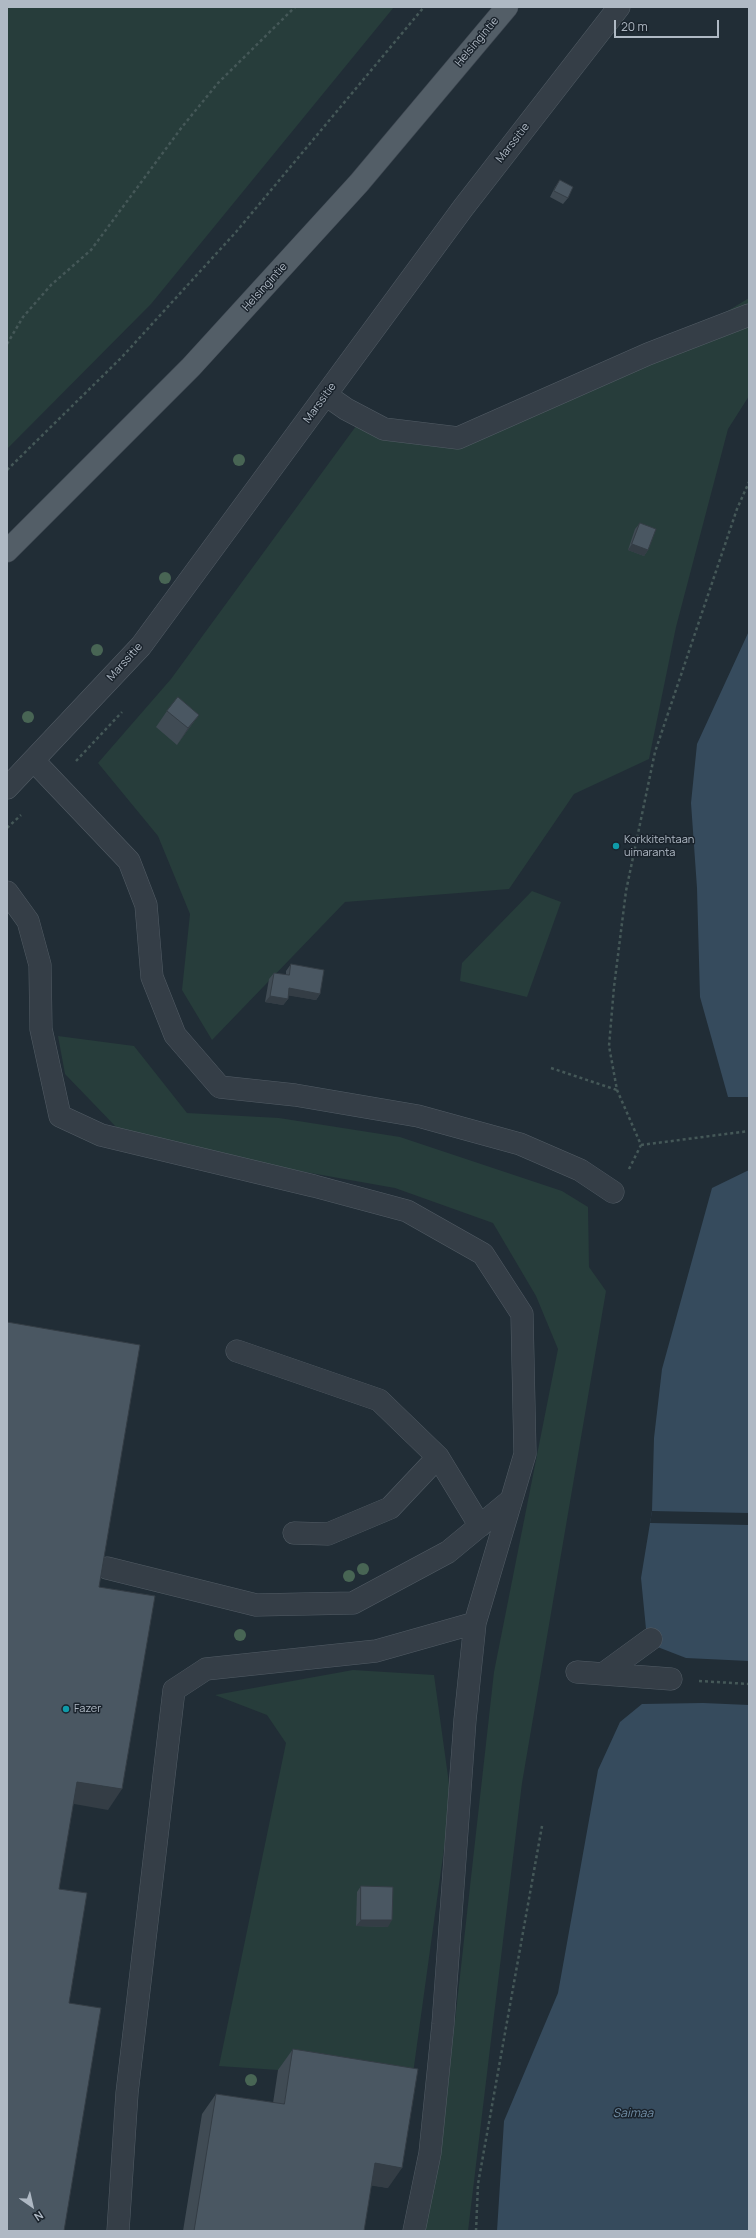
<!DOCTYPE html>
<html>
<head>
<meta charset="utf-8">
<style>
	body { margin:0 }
	#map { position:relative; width:756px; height:2238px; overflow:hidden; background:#212d36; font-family:Manrope,sans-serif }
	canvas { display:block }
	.frame { position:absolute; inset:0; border:8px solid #afb9c4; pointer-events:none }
	.north { position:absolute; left:12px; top:2186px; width:40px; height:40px; -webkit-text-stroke:3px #1a232c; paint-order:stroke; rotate:146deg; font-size:11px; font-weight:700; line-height:16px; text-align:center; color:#afb9c4 }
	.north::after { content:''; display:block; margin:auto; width:14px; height:18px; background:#afb9c4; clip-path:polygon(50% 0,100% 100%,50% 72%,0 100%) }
	.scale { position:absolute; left:614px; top:20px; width:105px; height:18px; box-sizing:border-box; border:2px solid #afb9c4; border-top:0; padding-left:5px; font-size:12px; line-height:14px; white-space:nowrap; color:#afb9c4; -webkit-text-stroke:3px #1a232c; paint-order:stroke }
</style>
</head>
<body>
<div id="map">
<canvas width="756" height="2238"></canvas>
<div class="frame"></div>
<div class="north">N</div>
<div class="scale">20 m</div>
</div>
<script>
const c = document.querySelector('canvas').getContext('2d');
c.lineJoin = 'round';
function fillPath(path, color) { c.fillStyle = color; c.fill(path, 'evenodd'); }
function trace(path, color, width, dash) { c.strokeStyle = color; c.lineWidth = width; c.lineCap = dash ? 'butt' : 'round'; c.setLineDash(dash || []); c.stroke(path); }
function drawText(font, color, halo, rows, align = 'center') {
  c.font = font + ' Manrope,sans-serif'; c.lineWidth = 3; c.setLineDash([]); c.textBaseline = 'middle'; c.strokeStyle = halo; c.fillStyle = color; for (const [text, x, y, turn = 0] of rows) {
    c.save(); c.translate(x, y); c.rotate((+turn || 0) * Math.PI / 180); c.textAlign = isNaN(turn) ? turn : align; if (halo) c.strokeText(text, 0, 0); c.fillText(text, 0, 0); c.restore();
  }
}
const green = new Path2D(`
	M7 7H394L151 304 7 449Z
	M749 298V396L728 429 676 627 649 759 574 794 509 889 345 902 212 1040 182 990 190 914 158 836 98 763 171 679 359 422 459 442 650 358Z
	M532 891 561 902 527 997 460 981 462 963Z
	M58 1036 134 1046 187 1113 279 1118 400 1137 562 1191 588 1207 589 1267 606 1291 522 1783 468 2231H424L447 2092 494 1672 558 1349 536 1296 493 1223 395 1188 215 1156 118 1129 65 1074Z
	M353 1670 434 1675 451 1798 411 2088 278 2070 219 2066 286 1743 267 1715 215 1695Z`);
const water = new Path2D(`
	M749 631V1097H728L700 997 697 888 691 803 697 744Z
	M749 1170V1661L686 1658 655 1646 646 1629 641 1578 652 1511 654 1438 662 1369 712 1188Z
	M703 1703 749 1705V2231H497L504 2121 558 1993 598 1770 620 1722 642 1704Z`);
const pier = new Path2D(`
	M652 1511 749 1513V1525L650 1523Z`);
const path = new Path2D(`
	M7 344 23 317 51 285 91 250 182 127 218 83 295 7
	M7 470 122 357 236 232 424 7
	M76 761 122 712
	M7 828 21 815
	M551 1068 617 1090
	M641 1145 749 1131
	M629 1169 641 1145 617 1090 609 1046 614 987 626 891 655 752 737 509 749 482
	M699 1681 749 1684
	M476 2231 478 2184 542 1826`);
const minor = new Path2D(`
	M326 395 346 409 384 429 458 438 648 354 749 315
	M34 761 129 861 146 905 152 977 175 1035 220 1087 295 1095 418 1116 520 1144 580 1170 613 1192
	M7 788 141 646 463 208 619 7
	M7 892 28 921 40 965 41 1029 60 1116 101 1135 314 1186 407 1211 483 1254 522 1314 525 1454 475 1623 465 1720 443 2024 430 2153 414 2231
	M237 1351 379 1400 438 1457 480 1526
	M294 1533 328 1534 390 1508 438 1457
	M107 1568 256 1605 353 1603 448 1552 511 1500
	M577 1672 671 1679
	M603 1674 651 1639
	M118 2231 127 2093 174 1690 206 1669 376 1651 475 1623`);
const major = new Path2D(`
	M7 551 191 367 359 183 507 7`);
const trees = [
	[239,460],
	[165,578],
	[97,650],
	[28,717],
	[363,1569],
	[349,1576],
	[240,1635],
	[251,2080]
];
const wall = new Path2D(`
	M560 180 568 198 563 204 550 197 555 187Z
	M640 523 648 550 644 556 628 550 635 529Z
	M167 711 199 715 187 731 177 745 156 727Z
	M291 964 320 994 316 1000 288 995V999L283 1005 265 1002 269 979 274 973 286 975V971Z
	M361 1886 388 1927 356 1926 357 1892Z
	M293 2049 388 2188 371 2185 364 2231H183L202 2114 216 2094 273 2103 278 2070Z`);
const shadedWall = new Path2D(`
	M632 544 648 550 644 556 628 550Z
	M199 715 187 731 177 745 188 728Z
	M289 988 320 994 316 1000 285 995Z
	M270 996 288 999 283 1005 265 1002Z
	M77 1782 122 1789 108 1810 63 1802Z
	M361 1920H392L388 1927 356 1926Z
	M375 2163 402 2168 388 2188 360 2184Z`);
const building = new Path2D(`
	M560 180 573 187 568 198 554 191Z
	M640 523 656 529 648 550 632 544Z
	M178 697 199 715 188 728 167 711Z
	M291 964 324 970 320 994 289 988 288 999 270 996 274 973 289 975Z
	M7 1322 140 1345 99 1587 155 1596 122 1789 77 1782 59 1889 87 1893 69 2003 101 2008 64 2231H7Z
	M361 1886 393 1887 392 1920H361Z
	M293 2049 418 2069 402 2168 375 2163 364 2231H194L216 2094 284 2104Z`);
const markers = [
	[616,846,4,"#0f9aa8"],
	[66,1709,4,"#0f9aa8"]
];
const streetNames = [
	["Helsingintie",477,42,-50],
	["Marssitie",513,143,-52],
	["Helsingintie",265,287,-48],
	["Marssitie",320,403,-54],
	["Marssitie",125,662,-48]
];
const poiNames = [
	["Korkkitehtaan",624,840],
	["uimaranta",624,853],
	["Fazer",74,1709]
];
const waterNames = [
	["Saimaa",633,2114]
];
fillPath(green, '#273d3b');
fillPath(water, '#364b5d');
fillPath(pier, '#212d36');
trace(minor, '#525c65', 23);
trace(major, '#3e4751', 23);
trace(path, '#455858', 2.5, [3, 3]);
trace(minor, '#353e47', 22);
trace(major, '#535e67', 22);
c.fillStyle = '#486554';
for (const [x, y] of trees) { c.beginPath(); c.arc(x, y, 6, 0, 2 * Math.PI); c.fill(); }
fillPath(wall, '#404b54');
fillPath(shadedWall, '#343d45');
fillPath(building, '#4a5762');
trace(building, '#343d45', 1);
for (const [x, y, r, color] of markers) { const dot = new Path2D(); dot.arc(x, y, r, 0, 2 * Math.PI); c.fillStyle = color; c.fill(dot); trace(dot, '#1a232c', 1.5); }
drawText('11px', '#afb9c4', '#1a232c', streetNames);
drawText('11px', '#afb9c4', '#1a232c', poiNames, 'left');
drawText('italic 12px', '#718ea6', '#1a232c', waterNames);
</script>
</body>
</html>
